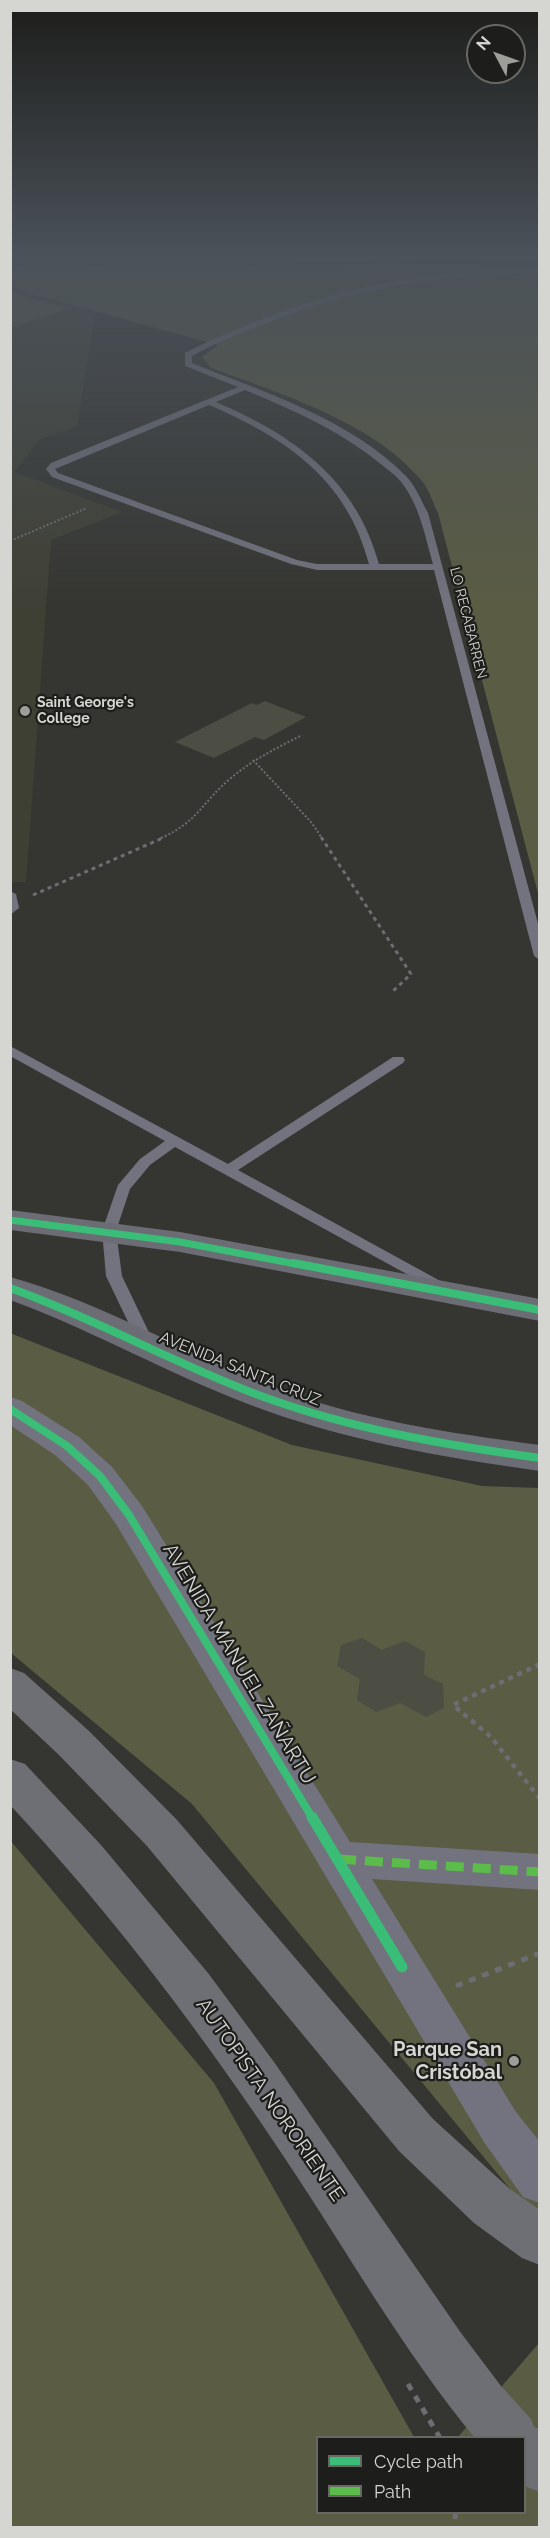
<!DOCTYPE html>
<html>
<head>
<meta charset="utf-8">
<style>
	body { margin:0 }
	#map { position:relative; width:550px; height:2538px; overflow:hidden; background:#353631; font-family:Raleway,sans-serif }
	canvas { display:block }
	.frame { position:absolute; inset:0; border:12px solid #d5d5d1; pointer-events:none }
	.legend { position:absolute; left:316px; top:2436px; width:210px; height:78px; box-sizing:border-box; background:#1d1e1b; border:2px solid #676764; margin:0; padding:8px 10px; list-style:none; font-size:18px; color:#d5d5d1 }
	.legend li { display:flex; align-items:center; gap:12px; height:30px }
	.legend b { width:30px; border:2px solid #676764 }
	.north { position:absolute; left:466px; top:24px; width:60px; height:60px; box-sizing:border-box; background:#1d1e1b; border:2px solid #676764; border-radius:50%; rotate:311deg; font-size:16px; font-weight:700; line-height:24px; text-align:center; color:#d5d5d1 }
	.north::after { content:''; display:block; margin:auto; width:21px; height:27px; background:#9d9d99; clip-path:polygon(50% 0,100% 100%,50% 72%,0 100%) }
</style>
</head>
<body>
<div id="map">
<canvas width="550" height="2538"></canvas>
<div class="frame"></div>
<ul class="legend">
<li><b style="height:8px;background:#3abd76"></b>Cycle path</li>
<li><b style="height:8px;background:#5cbc4b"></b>Path</li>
</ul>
<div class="north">N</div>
</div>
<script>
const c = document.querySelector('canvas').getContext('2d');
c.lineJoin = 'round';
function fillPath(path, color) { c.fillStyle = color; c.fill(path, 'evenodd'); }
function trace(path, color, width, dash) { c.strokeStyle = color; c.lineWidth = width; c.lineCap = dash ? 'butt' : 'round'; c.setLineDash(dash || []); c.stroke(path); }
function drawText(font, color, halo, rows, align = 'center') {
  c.font = font + ' Raleway,sans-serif'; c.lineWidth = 4.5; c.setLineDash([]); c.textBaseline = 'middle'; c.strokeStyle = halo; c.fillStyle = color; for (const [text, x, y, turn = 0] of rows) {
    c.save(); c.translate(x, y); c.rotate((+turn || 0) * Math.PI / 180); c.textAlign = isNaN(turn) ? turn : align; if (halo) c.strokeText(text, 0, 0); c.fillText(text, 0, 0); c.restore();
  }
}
const built = new Path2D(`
	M10 288 96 311 77 426 39 440 14 472 122 512 51 540 26 882H10Z`);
const green = new Path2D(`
	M539 263V897L438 513C433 503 429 489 421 480 373 422 279 393 211 368L202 357 218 345 11 288 10 266Z
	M10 292H11L68 308 11 328Z
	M10 1333 292 1445 482 1486 539 1488V2224L192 1804 11 1653Z
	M10 1840 214 2083 414 2437 318 2438V2512H524V2438L458 2437 539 2343V2527H11Z`);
const building = new Path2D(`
	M265 701 306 717 264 740 255 737 214 758 175 742 252 703 257 705Z
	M362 1638 382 1650 405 1641 425 1652 424 1675 443 1684 444 1708 426 1717 400 1703 376 1712 357 1700 360 1679 337 1666 341 1645Z`);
const pathFar3 = new Path2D(`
	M10 541 87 508
	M253 760 311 822 322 838
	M161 838C198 822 203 801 231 778 252 760 277 748 302 735`);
const pathFar2 = new Path2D(`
	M321 837 411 974 393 991
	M33 895 165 837`);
const pathFar1 = new Path2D(`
	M540 1664 453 1705 491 1737 540 1799`);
const path = new Path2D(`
	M456 1986 540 1953
	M408 2384 440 2438
	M455 2512 456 2528`);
const lane = new Path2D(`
	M540 256V260L10 263V259Z
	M540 268V272C437 275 354 287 259 326 236 335 213 344 192 356V363C264 392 352 420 407 477 416 487 422 502 428 513L540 931V960L534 956 434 570H317L291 564 52 477 46 469 51 463 238 387 185 366V353C207 341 230 333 252 323 350 284 435 270 540 268ZM245 390C293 410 341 431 382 465 388 470 397 476 402 483 420 507 425 536 433 564H379C356 479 293 435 216 402ZM209 405C286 438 347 479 369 564H317L297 560 58 473 55 469Z
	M10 891 16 894 19 908 10 915Z
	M10 1046 228 1164 393 1057H403L405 1060 403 1063 238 1170 444 1283 447 1286 444 1289H434L175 1147 150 1165 130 1189 116 1231 122 1276 155 1345 153 1349H141L106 1276 102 1231 118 1185 140 1159 165 1141 10 1056Z`);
const street = new Path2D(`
	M10 1397 22 1401 79 1437 112 1467 142 1506 350 1842 540 1854V1890L372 1879 516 2112 540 2142V2203L523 2197 484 2142 116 1524 88 1485 55 1455 10 1425Z`);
const secondary = new Path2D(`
	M10 1210 180 1232 540 1299V1321L180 1252 10 1230Z
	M10 1277C101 1302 183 1352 270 1386 356 1419 448 1433 540 1445V1471C440 1457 342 1440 248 1404 167 1373 92 1330 10 1300Z`);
const highway = new Path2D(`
	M10 1668 24 1673 89 1731 177 1820 433 2119 510 2189 540 2210V2265L522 2258 474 2223 399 2151 147 1846 59 1755 10 1709Z
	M10 1759 25 1764 101 1845 208 1973 274 2062 461 2333 501 2386 531 2419 534 2427 540 2429V2492L524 2486V2438H475C404 2352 348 2253 286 2160 203 2035 113 1915 10 1805Z`);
const quiet = new Path2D(`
	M338 1859 540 1872`);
const cyclewayFar2 = new Path2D(`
	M10 1220 180 1242 301 1265`);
const cyclewayFar1 = new Path2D(`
	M293 1263 540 1310
	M10 1288C96 1319 175 1364 261 1396 351 1429 445 1445 540 1458
	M10 1409 67 1446 100 1476 129 1515 313 1819`);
const cycleway = new Path2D(`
	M312 1817 402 1967`);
const markers = [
	[25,711,6,"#9d9d99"],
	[514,2061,6,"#9d9d99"]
];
const farStreetnames = [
	["LO RECABARREN",468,623,76]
];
const farPoinames = [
	["Saint George's",37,703],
	["College",37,719]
];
const streetNames = [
	["AVENIDA SANTA CRUZ",240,1369,22]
];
const nearStreetnames = [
	["AVENIDA MANUEL ZAÑARTU",239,1664,59],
	["AUTOPISTA NORORIENTE",270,2100,55]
];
const nearPoinames = [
	["Parque San",502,2050],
	["Cristóbal",502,2073]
];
fillPath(built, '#3f4034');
fillPath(green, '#5a5c43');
fillPath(building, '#4c4d43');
trace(pathFar3, '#6d6e73', 2, [2, 2]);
trace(pathFar2, '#6d6e73', 3, [4, 4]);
trace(pathFar1, '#6d6e73', 4.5, [5, 5]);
trace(path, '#6d6e73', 5, [7, 7]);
fillPath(lane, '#72737e');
fillPath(street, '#72737e');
fillPath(secondary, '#6b6c74');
fillPath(highway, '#6e6f74');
trace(quiet, '#5cbc4b', 9, [18, 9]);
trace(cyclewayFar2, '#3abd76', 7);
trace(cyclewayFar1, '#3abd76', 8);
trace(cycleway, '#3abd76', 11);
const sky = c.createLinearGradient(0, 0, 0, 612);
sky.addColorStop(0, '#1d1e1b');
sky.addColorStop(0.42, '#4b525a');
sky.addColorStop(1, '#4b525a00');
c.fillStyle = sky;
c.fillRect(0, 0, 550, 612);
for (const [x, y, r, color] of markers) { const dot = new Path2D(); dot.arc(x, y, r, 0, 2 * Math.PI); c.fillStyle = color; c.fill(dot); trace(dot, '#1d1e1b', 2); }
drawText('14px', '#d5d5d1', '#1d1e1b', farStreetnames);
drawText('bold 14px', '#d5d5d1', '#1d1e1b', farPoinames, 'left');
drawText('16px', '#d5d5d1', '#1d1e1b', streetNames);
drawText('20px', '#d5d5d1', '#1d1e1b', nearStreetnames);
drawText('bold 20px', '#d5d5d1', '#1d1e1b', nearPoinames, 'right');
</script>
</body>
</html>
